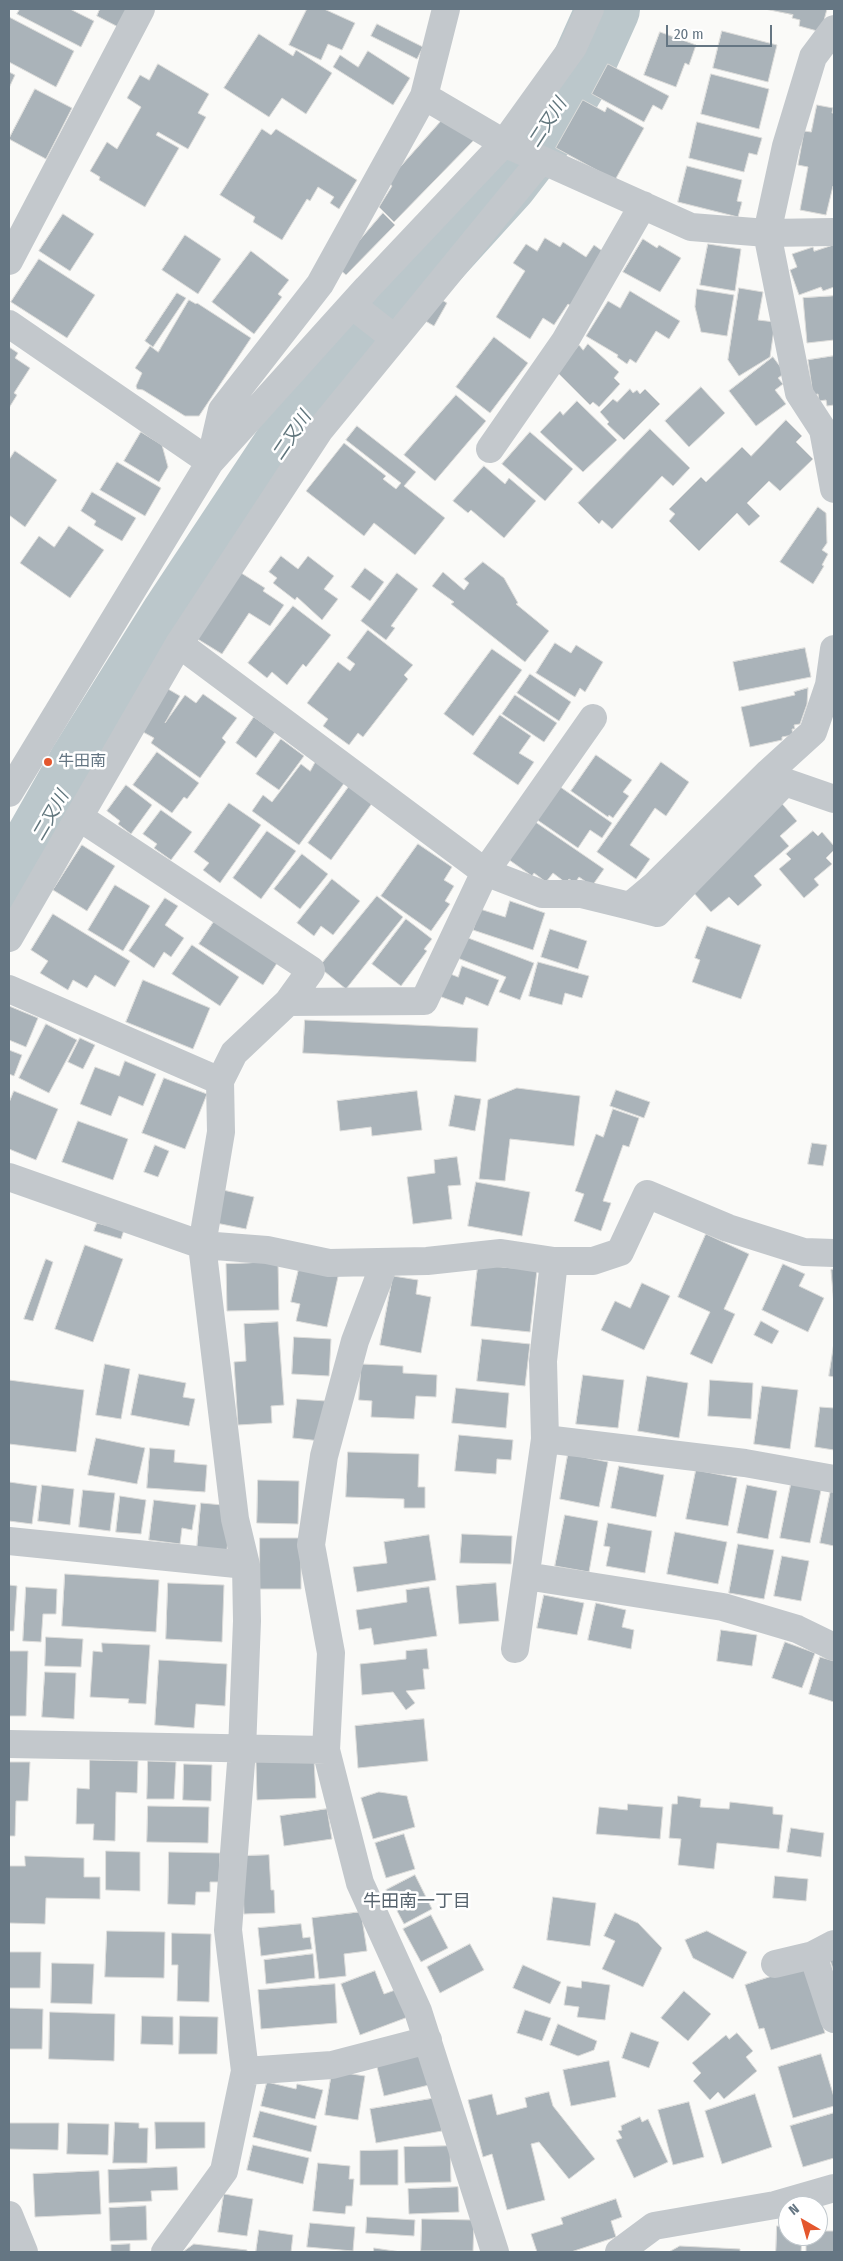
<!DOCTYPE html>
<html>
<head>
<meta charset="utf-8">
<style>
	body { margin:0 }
	#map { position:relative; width:843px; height:2261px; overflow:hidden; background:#fafaf8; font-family:"Fira Sans Condensed",sans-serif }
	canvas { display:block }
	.frame { position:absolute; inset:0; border:10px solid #657683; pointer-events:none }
	.north { position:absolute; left:778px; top:2196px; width:50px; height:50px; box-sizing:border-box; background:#fff; border:1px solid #c1c8cd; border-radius:50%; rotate:322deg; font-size:14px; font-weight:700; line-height:20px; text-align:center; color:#657683 }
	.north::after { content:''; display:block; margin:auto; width:18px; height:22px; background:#e4572e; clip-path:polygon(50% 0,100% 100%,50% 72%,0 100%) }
	.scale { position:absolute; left:666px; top:25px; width:106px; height:22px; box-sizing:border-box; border:2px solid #657683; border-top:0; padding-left:6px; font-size:15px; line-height:18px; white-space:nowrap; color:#657683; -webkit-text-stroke:4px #fff; paint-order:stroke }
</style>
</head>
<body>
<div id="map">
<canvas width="843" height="2261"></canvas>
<div class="frame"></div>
<div class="north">N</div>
<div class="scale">20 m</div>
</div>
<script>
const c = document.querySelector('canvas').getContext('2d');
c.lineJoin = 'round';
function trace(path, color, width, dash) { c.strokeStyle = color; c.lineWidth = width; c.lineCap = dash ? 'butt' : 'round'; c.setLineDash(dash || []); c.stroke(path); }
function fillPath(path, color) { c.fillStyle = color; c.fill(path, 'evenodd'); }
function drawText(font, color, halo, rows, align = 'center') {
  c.font = font + ' "Fira Sans Condensed","Noto Sans JP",sans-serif'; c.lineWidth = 5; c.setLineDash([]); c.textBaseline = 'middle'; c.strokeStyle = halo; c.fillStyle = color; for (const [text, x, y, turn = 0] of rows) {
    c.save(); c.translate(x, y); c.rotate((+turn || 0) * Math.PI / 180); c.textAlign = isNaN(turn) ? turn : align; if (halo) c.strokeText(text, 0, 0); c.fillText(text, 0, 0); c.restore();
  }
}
const river = new Path2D(`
	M9 889 80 764 172 617 319 395 408 290 506 182 546 130 577 78 608 9`);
const building = new Path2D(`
	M20 9H70L94 21 81 47 17 14Z
	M100 9H134L124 30 97 16Z
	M307 9H324L355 23 342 50 328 44 321 60 289 45Z
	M765 9H827L821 32 799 26 800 20 792 18 793 15Z
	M9 17 74 51 56 87 9 62Z
	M377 24 423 47 417 59 371 36Z
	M722 31 777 45 768 82 713 68Z
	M660 32 696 45 689 65 685 63 676 87 644 75Z
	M259 34 293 56 296 50 332 73 306 114 282 98 269 117 224 88Z
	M368 51 410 78 393 105 333 67 340 55 358 67Z
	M158 64 209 94 198 113 206 117 188 149 158 132 156 135 179 148 145 207 99 180 100 177 90 171 107 142 117 149 141 107 127 98 140 75 149 80Z
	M608 64 669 96 662 110 653 105 644 122 592 94Z
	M9 72 15 75 9 88Z
	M711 74 769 89 759 129 701 114Z
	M35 89 72 108 46 159 9 139Z
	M583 100 605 112 607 107 644 128 615 180 556 148Z
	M817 105 833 108 832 113H834V186H833L826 215 800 210 808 167 798 165 804 131 811 132Z
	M443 119 475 139 394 222 379 207 392 186 388 181Z
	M697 122 762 138 757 155 749 153 744 172 689 158Z
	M262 129 271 135 276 129 357 180 339 209 330 203 334 197 318 187 310 201 307 199 282 240 253 222 255 217 220 195Z
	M687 166 742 180 737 201 742 202 738 217 678 202Z
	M383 213 395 225 346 275 337 267Z
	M63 214 94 234 70 271 39 251Z
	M185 235 221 259 198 294 162 270Z
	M545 238 560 247 563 242 586 257 594 245 605 253 571 306 568 304 554 325 543 318 530 339 496 317 525 271 513 263 526 244 537 251Z
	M643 239 657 248 659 245 681 258 660 292 623 272Z
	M708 244 741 249 735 291 700 285Z
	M834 245V287L823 291 821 287 799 295 790 270 797 267 792 254 813 247 814 251Z
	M251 251 289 280 278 294 282 297 254 334 212 302Z
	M39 259 95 295 67 338 11 302Z
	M739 288 763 292 758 320 775 322 770 357 739 376 728 360Z
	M697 289 734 295 727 336 701 332 695 307Z
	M630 291 680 321 669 339 656 331 636 363 630 359 627 364 617 357 618 355 586 336 608 301 620 308Z
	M177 293 186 298 153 347 145 341Z
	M435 296 447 303 434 326 422 319Z
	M834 296V340L807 343 803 298Z
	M189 300 196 304 197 303 251 338 199 416H185L143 390 137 389 136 386 142 373 135 368 150 346 158 352Z
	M494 337 528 363 490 413 456 387Z
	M588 344 619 372 614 378 620 384 599 407 593 402 590 405 556 371 579 345 583 350Z
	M9 347 18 353 15 358 30 368 14 393 17 395 9 408Z
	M834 356V405L827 406 826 400 819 401 818 394 813 395 808 360Z
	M773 357 785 373 778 378 783 384 775 390 786 404 756 426 729 391Z
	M701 387 725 413 689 447 665 421Z
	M630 389 633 393 637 390 640 394 645 389 660 404 624 440 607 424 609 422 600 412 613 399 617 402Z
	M456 395 486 421 435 481 404 455Z
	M577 401 617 440 583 472 540 432 560 411 563 415Z
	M786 420 802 436 796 442 813 459 780 491 769 481 747 503 760 516 749 526 737 513 699 551 669 521 675 514 669 509 701 477 706 482 742 447 751 456Z
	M357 426 416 472 404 486 445 518 415 555 374 523 364 536 306 491 344 443 386 476 383 479 396 489 401 483 346 440Z
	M650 429 690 468 673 486 662 476 612 529 602 520 599 524 578 503Z
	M141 432 162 445 168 467 159 482 124 461Z
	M530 432 573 469 545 501 502 464Z
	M15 451 57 480 25 527 9 515V460Z
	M117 462 161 488 145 516 100 490Z
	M484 466 505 484 509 478 536 501 504 538 471 510 468 513 453 501Z
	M92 492 136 518 122 541 94 525 96 521 81 511Z
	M818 507 826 513 827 543 822 550 828 554 822 565 824 566 813 584 780 562Z
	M69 526 104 550 70 598 20 563 39 536 54 547Z
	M281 556 298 569 308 556 334 576 324 589 338 599 322 620 297 597 295 600 273 583 277 578 269 572Z
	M483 562 504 578 518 603 516 604 549 631 525 662 451 604 454 602 432 586 443 572 464 590 469 583 464 579Z
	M365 568 384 582 370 601 351 587Z
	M238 571 265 588 263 591 284 605 270 626 249 613 222 654 196 638Z
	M397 573 418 589 391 626 395 628 386 640 361 621Z
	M293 606 331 635 306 667 303 664 287 685 272 672 267 678 248 663Z
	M368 630 413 665 404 675 408 679 363 737 358 733 349 745 323 726 328 719 307 703 338 662 350 671 355 664 347 658Z
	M555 643 571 653 576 645 603 662 585 692 580 688 575 697 536 673Z
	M805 648 811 677 739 691 733 662Z
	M492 649 522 670 473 736 444 714Z
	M530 674 571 702 559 721 517 693Z
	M808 688 807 704 800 724 794 725 795 729H792L793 735 782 737V740L750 747 741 707 795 695 794 692Z
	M168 689 180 696 165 723 185 695 196 703 203 694 237 718 222 738 226 742 200 778 151 743 154 738 143 732Z
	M515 695 557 723 544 742 502 714Z
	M500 715 531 736 519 753 534 762 518 785 473 754Z
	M254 717 275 732 256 758 236 743Z
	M281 739 304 756 279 790 256 774Z
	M157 752 199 783 187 799 184 797 172 813 133 785Z
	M596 755 632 780 623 792 629 796 613 818 609 815 608 817 571 791Z
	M316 761 345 782 299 845 252 811 263 795 272 802 301 764 310 771Z
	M661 762 689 782 666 816 655 808 630 845 650 859 636 879 597 852Z
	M556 784 612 823 602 838 590 830 578 848 533 817Z
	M126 785 152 805 131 834 118 824 120 821 107 811Z
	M350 785 373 802 331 860 308 843Z
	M778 799 797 821 780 836 789 846 754 876 762 885 738 906 729 897 711 912 692 891Z
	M229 803 261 825 220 883 203 870 209 863 194 852Z
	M161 810 192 832 171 860 154 848 157 844 143 834Z
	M531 819 604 869 592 886 579 877 575 883 569 879 566 883 553 873 546 882 534 873 532 876 505 857Z
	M267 831 296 851 261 899 233 878Z
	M813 831 818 836 822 832 834 846V850L826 858 832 864 814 879 819 885 804 898 779 869 791 859 786 854Z
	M418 844 452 867 444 880 454 886 445 901 450 904 431 931 381 896Z
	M82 845 115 866 87 911 53 890Z
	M302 854 328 874 300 909 274 889Z
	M332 879 360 901 333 935 321 926 314 936 297 923Z
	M115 885 150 906 123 951 88 930Z
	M377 896 403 917 346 989 319 967Z
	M165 898 178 906 165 925 184 938 171 957 164 952 154 968 129 951Z
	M510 901 545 913 533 950 473 930 480 909 505 917Z
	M53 914 130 961 115 987 95 975 87 988 73 980 68 990 40 973 48 961 31 950Z
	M406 919 432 939 424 949 427 951 401 986 372 964Z
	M215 920 279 960 263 985 199 944Z
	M707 926 761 945 741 999 692 982 700 960 695 958Z
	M550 929 587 941 578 969 541 957Z
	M463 936 534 963 520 1000 499 992 506 977 455 957Z
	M192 945 239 977 220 1006 172 974Z
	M538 962 589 976 582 998 565 993 562 1005 529 996Z
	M462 966 499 980 488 1006 466 997 463 1005 439 996 448 973 458 977Z
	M143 980 210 1008 193 1049 126 1022Z
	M9 1006 38 1018 26 1047 9 1040Z
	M305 1020 478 1028 476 1062 303 1053Z
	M46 1024 77 1040 49 1093 19 1078Z
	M80 1038 95 1045 83 1069 68 1062Z
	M9 1050 22 1055 14 1076 9 1074Z
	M125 1061 156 1074 143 1106 119 1096 111 1116 80 1104 95 1067 119 1076Z
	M164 1078 207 1094 185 1149 142 1133Z
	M517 1088 580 1096 574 1146 510 1139 505 1181 479 1179 488 1100Z
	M616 1090 650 1102 644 1118 610 1106Z
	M14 1091 58 1109 36 1160 9 1149V1103Z
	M417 1091 422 1130 372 1136 371 1127 340 1131 337 1101Z
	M455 1095 481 1099 475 1131 449 1126Z
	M613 1109 639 1118 629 1147 623 1145 603 1201 611 1203 601 1231 574 1221 584 1194 575 1191 596 1134 603 1137Z
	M78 1121 128 1139 113 1180 62 1162Z
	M812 1143 827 1145 823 1166 808 1164Z
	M155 1145 169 1151 158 1177 144 1172Z
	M457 1157 461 1185 448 1186 452 1219 413 1224 407 1177 435 1173 434 1160Z
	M476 1182 530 1192 522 1236 468 1226Z
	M223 1190 254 1197 246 1229 216 1223Z
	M97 1223 124 1230 121 1239 94 1231Z
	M706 1234 749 1254 724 1309 735 1314 712 1364 690 1354 710 1312 678 1297Z
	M85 1245 123 1259 93 1342 55 1329Z
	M46 1259 53 1262 33 1321 24 1319Z
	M278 1262 279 1310 227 1311 226 1264Z
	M300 1264 339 1272 327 1327 296 1321 300 1304 291 1302Z
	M783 1264 805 1274 799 1286 824 1298 808 1332 762 1310Z
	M478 1265 537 1270 530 1332 471 1326Z
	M834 1269V1305L831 1270Z
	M393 1276 418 1280 416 1294 431 1297 421 1353 380 1345Z
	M642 1283 670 1296 644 1350 601 1330 615 1301 630 1308Z
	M761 1321 779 1331 772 1344 754 1335Z
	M278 1322 284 1405 271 1406 272 1423 238 1425 234 1362 246 1361 244 1324Z
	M294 1337 331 1339 329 1376 292 1374Z
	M482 1339 530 1344 525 1386 477 1381Z
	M834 1343V1377L829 1376Z
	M105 1364 130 1369 121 1419 96 1415Z
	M361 1364 403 1366V1373L437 1375 436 1397 416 1396 414 1419 371 1417 372 1401 359 1400Z
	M139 1374 186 1383 183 1397 195 1399 189 1426 131 1415Z
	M583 1375 624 1380 618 1428 576 1424Z
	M647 1376 688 1383 679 1438 638 1431Z
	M9 1380 84 1390 76 1452 9 1444Z
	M710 1380 753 1383 751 1419 708 1416Z
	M762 1386 798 1390 790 1449 754 1444Z
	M456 1388 509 1393 506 1428 452 1423Z
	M297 1399 326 1401 321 1441 293 1438Z
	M820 1407 834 1408V1450L815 1447Z
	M459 1435 513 1440 511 1460 497 1459 496 1474 455 1471Z
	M96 1438 145 1448 137 1484 88 1475Z
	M150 1448 175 1450 174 1462 207 1465 205 1492 147 1488Z
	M348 1452 419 1454 418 1487H425V1508H404V1499L346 1497Z
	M568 1454 608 1462 599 1507 560 1499Z
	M619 1466 664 1475 656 1517 611 1508Z
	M696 1470 737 1478 728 1526 686 1519Z
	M258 1480 299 1481 298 1524 257 1523Z
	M9 1482 37 1486 32 1524 9 1521Z
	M791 1484 821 1490 810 1543 780 1538Z
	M42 1485 74 1489 70 1525 38 1521Z
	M747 1485 777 1491 768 1539 737 1533Z
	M831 1489 834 1490V1546L820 1543Z
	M83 1490 115 1493 110 1531 79 1527Z
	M120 1496 146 1500 141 1534 116 1532Z
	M154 1500 196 1505 192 1530 182 1528 180 1544 149 1540Z
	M201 1503 223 1505 229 1528 227 1550 197 1548Z
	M565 1515 598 1521 589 1572 555 1566Z
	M608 1523 652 1531 645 1573 606 1566 610 1547 604 1546Z
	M675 1532 727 1542 718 1584 667 1574Z
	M462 1534 512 1536 511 1564 460 1563Z
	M429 1535 436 1580 357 1592 353 1567 387 1563 384 1542Z
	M260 1538H301V1589H260Z
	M738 1544 774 1550 764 1599 729 1593Z
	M782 1556 809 1561 801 1601 774 1596Z
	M65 1574 159 1580 156 1632 62 1626Z
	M168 1583 224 1585 222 1642 166 1639Z
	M496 1583 499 1621 459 1624 456 1586Z
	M9 1585 17 1586 14 1631H9Z
	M26 1587 57 1589 56 1614H43L41 1642 23 1641Z
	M429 1587 437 1636 374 1645 371 1628 359 1630 356 1610 407 1602 406 1590Z
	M544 1595 584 1603 577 1635 537 1628Z
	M596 1603 626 1610 622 1627 634 1630 631 1649 588 1640Z
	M721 1630 757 1635 752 1666 717 1661Z
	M46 1637 83 1639 81 1667 45 1666Z
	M785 1642 815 1653 802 1688 772 1678Z
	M102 1643 150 1645 146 1704 128 1703 129 1699 90 1697 93 1651 102 1652Z
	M427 1649 429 1669H423L425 1689 406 1691 415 1703 406 1710 393 1692 362 1695 360 1664 406 1659V1651Z
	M9 1651H28L26 1716H9Z
	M820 1657 834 1661V1702L809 1694Z
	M159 1660 227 1664 225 1706 196 1704 194 1728 155 1725Z
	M45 1672 76 1673 74 1719 42 1717Z
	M424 1719 428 1761 358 1768 355 1726Z
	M314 1759 316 1798 257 1800 256 1762Z
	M90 1760 138 1761 137 1793 116 1792 115 1841 93 1840 94 1824H76L77 1788 89 1789Z
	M148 1761 176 1762 174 1799H147Z
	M9 1762H30L28 1801H16L15 1836H9Z
	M184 1764 212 1765 211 1801 183 1800Z
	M379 1792 407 1796 415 1827 373 1839 361 1798Z
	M678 1796 701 1799 700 1807 729 1809 730 1802 773 1807V1814L783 1815 779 1849 717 1843 714 1869 678 1865 681 1839 669 1838 672 1804H677Z
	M628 1804 663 1807 660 1839 596 1834 599 1807 627 1810Z
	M148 1806 209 1807 208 1843 147 1842Z
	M327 1809 332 1839 284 1846 280 1816Z
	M791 1828 824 1833 821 1857 787 1852Z
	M404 1834 415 1869 386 1878 375 1843Z
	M106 1851 140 1852V1891L106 1890Z
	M169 1852 220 1853 219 1882H210V1892H196L195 1905 168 1904Z
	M269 1855 271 1890H274L275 1913 244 1914 242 1856Z
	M25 1856 84 1858V1877H100V1899L46 1898 45 1924 9 1923V1866H25Z
	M415 1875 432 1909 404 1924 386 1890Z
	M775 1876 808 1879 806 1901 773 1898Z
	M553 1897 596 1903 590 1946 547 1940Z
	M361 1912 367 1951 344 1954 346 1976 319 1979 312 1918Z
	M615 1913 638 1923 662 1948 643 1987 602 1969 615 1941 604 1936Z
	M431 1915 448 1948 421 1962 403 1929Z
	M301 1924 303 1938 310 1937 312 1949 261 1956 258 1928Z
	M107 1931 165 1932 164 1978 105 1977Z
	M707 1931 747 1952 733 1979 693 1958 685 1940Z
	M172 1933 211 1934 209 2002 177 2001 178 1965H172Z
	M470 1944 484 1970 440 1993 427 1967Z
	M9 1952H41L40 1988H9Z
	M313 1954 315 1978 266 1984 264 1960Z
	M834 1955V1972L829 1957Z
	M52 1963 94 1964 92 2004 51 2003Z
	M523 1965 561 1982 550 2004 513 1988Z
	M804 1966 825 2033 771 2050 764 2028 759 2029 745 1985Z
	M375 1971 384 1994 398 1989 408 2017 360 2035 341 1984Z
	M582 1981 610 1985 605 2020 577 2017 579 2007 564 2005 567 1986 581 1988Z
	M335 1984 337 2023 261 2029 258 1990Z
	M684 1991 711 2014 688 2041 661 2018Z
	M9 2008 43 2009 42 2049H9Z
	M525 2010 551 2018 542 2041 517 2033Z
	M50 2012 115 2014 114 2061 49 2059Z
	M142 2016 173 2017V2045L141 2044Z
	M180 2016 218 2017 217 2054H179Z
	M558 2024 597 2041 594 2050 578 2056 550 2045Z
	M631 2032 659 2042 649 2068 622 2058Z
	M737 2033 753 2051 746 2057 757 2071 724 2099 718 2092 710 2100 693 2081 701 2073 692 2063 726 2035 729 2039Z
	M421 2052 429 2085 384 2096 376 2063Z
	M821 2054 834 2097V2106L793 2118 778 2067Z
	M609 2061 616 2097 571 2106 563 2070Z
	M332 2071 365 2076 358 2120 325 2115Z
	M267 2082 296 2089 297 2084 323 2090 315 2119 261 2106Z
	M549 2092 553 2106 595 2159 569 2179 539 2142 531 2144 545 2200 507 2210 492 2154 483 2157 468 2100 492 2094 497 2115 527 2107 525 2098Z
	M755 2094 772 2147 722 2164 705 2111Z
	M436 2098 442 2131 376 2143 370 2109Z
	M689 2102 704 2157 673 2165 658 2110Z
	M260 2111 317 2126 311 2152 253 2137Z
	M834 2113V2158L803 2167 790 2126Z
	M640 2117 642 2122 648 2119 668 2162 634 2178 616 2140 622 2138 618 2131 622 2130 621 2126Z
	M115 2122 139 2123V2128H148L147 2163H113Z
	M155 2122H205V2148L156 2149Z
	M9 2123H59L58 2150 9 2149Z
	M68 2123 109 2124 108 2155 67 2154Z
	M253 2145 309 2158 303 2184 247 2170Z
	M450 2146 451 2182 405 2183 404 2147Z
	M398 2150V2185H360V2151Z
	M318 2163 350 2166 349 2179H354L352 2206H346L345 2214 313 2211Z
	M177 2167 178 2190 151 2191 152 2201 109 2203 108 2170Z
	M99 2171 101 2214 35 2217 33 2174Z
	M458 2187 459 2212 409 2214 408 2189Z
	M224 2194 253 2199 247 2236 218 2232Z
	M616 2199 622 2217 611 2221 616 2237 571 2252H537L531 2234 563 2224 561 2218Z
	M146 2206 147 2240 110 2241 109 2208Z
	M367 2217 415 2220 414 2236 366 2233Z
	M422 2219 474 2220 473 2251H421Z
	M818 2220H825V2231H834V2252H806V2236H818Z
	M310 2223 355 2227 353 2251 307 2247Z
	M777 2226 788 2227V2236H802L801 2252H776Z
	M259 2230 293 2235 291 2252H256Z
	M130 2244V2252H111V2245Z
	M194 2244 247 2250V2252H183Z
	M680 2246 740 2249V2252H669Z
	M374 2248 401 2252H374Z`);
const minor = new Path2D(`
	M834 29 813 57 786 146 767 233 799 393 823 430 834 489
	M424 96 504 143 691 227 767 233 834 232
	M9 261 141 9
	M352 305 394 338
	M9 324 210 462 222 410 320 284 424 96 446 9
	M490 449 565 341 643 205
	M179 644 485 872 542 894H581L630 906 655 885 769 772 813 732 829 685 834 649
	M9 793 210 462 367 288 504 143 573 47 590 9
	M79 817 311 970 288 1002 234 1053 220 1081 221 1132 202 1245 235 1519 246 1565 247 1621 242 1750 228 1930 245 2071 224 2171 165 2252
	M630 906 657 913 785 782 834 799
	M9 938 179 644 319 431 541 160
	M9 989 220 1081
	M288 1002 424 1001 485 872 593 718
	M9 1177 202 1245 267 1250 329 1263 427 1261 501 1253 554 1261H593L620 1252 647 1194 728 1228 804 1252 834 1253
	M385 1262 355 1341 324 1456 311 1545 331 1653 326 1750 360 1883 418 2011 495 2252
	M545 1439 745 1463 834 1479
	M9 1541 246 1565
	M526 1576 723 1607 797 1629 834 1647
	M515 1649 545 1439 543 1361 554 1261
	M9 1744 326 1750
	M813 1955 834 2019
	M775 1964 813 1955 834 1944
	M245 2071 332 2065 428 2040
	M9 2215 24 2252
	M619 2252 654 2226 775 2205 834 2188`);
const markers = [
	[48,762,5,"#e4572e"]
];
const poiNames = [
	["牛田南",58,762]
];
const waterNames = [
	["二又川",548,123,-57],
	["二又川",292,436,-56],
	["二又川",51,816,-60]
];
const neighbourhoodNames = [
	["牛田南一丁目",417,1902]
];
trace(river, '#bbc7cb', 64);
fillPath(building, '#aab3b9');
trace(building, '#dcdcda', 1);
trace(minor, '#c3c8cc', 28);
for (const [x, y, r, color] of markers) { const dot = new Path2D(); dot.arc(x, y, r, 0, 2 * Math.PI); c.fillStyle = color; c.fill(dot); trace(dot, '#fff', 2); }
drawText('16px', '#657683', '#fff', poiNames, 'left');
drawText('italic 18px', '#60757c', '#fff', waterNames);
drawText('18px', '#57646e', '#fff', neighbourhoodNames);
</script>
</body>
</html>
